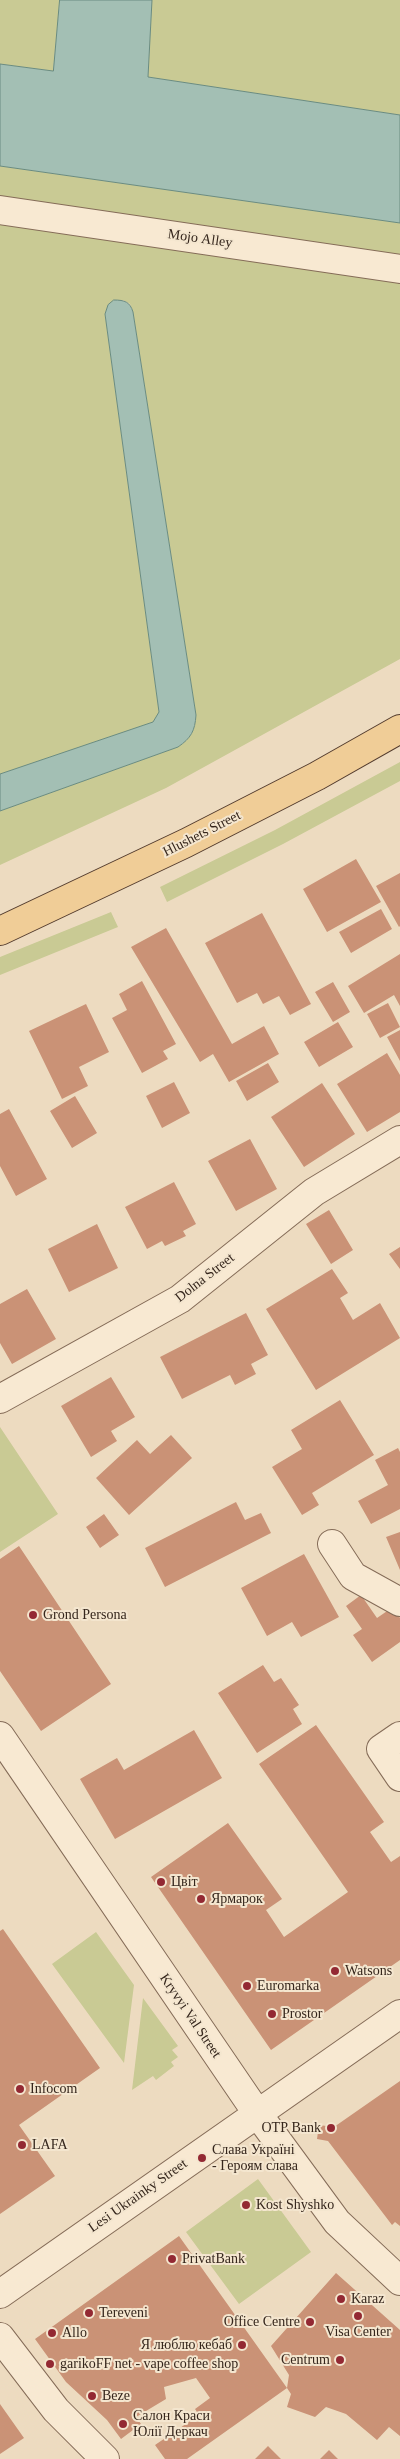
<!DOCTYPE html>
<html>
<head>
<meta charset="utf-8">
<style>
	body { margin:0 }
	canvas { display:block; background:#eddbc0 }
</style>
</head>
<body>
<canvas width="400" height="2459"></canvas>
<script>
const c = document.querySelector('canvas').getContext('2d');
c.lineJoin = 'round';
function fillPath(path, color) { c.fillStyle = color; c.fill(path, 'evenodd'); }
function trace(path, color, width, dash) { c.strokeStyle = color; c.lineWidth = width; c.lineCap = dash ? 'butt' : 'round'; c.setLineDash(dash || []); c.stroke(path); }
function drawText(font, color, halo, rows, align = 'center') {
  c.font = font + ' Georgia,serif'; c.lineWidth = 4; c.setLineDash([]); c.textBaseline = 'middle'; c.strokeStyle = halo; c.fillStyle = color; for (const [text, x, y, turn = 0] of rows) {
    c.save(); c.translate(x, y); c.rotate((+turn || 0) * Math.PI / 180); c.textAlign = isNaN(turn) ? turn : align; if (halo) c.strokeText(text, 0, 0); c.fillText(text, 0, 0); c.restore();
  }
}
const green = new Path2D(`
	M0 0H60L53 71 0 64Z
	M152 0H400V115L148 77Z
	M0 166 400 223V659L166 788 0 865V811L178 747C191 738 195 731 196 715L133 312 130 304 123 300 105 314 159 712 154 722 0 774Z
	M400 762V781L283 844 167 902 160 887 275 830Z
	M111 912 118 927 0 975V957Z
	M0 1427 58 1514 0 1552Z
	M96 1932 134 1985 124 2063 52 1964Z
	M143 1998 178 2046 172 2050 178 2057 171 2062 174 2066 156 2080 153 2076 132 2090Z
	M258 2179 311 2252 239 2304 186 2232Z`);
const water = new Path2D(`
	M60 0H152L148 77 400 115V223L0 166V64L53 71Z
	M114 300C125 300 130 302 133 312L196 715C195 731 191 738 178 747L0 811V774L153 722 159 712 105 314 108 305Z`);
const building = new Path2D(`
	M356 859 381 902 327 932 303 889Z
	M400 873V926L399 927 376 886Z
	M381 909 392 929 351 953 339 932Z
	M262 913 311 1004 290 1015 279 996 263 1004 257 993 237 1003 205 943Z
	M166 928 232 1044 264 1026 279 1054 229 1082 213 1054 200 1062 131 947Z
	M400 954V1006L394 995 364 1013 348 986Z
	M142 981 176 1044 163 1051 168 1059 142 1073 112 1018 127 1010 119 994Z
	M333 982 350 1012 333 1022 315 992Z
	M388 1003 400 1027 380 1038 367 1014Z
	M86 1004 109 1052 79 1067 88 1086 62 1099 29 1031Z
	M338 1022 353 1047 319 1067 304 1042Z
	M400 1030V1061L387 1037Z
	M387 1053 400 1075V1112L367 1132 337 1084Z
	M268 1063 279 1082 247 1101 236 1081Z
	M174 1082 190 1113 162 1128 146 1096Z
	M322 1083 355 1134 304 1167 271 1117Z
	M75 1096 97 1133 72 1148 50 1111Z
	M9 1109 47 1179 16 1196 0 1166V1114Z
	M250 1139 277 1189 236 1211 208 1161Z
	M174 1182 196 1224 183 1231 186 1236 165 1246 162 1241 147 1249 125 1207Z
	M329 1210 353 1250 331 1264 306 1224Z
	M97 1224 118 1268 69 1292 48 1249Z
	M400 1247V1269L389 1254Z
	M332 1269 348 1293 340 1298 353 1320 380 1303 400 1338 316 1390 266 1309Z
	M27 1289 56 1339 12 1364 0 1343V1304Z
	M246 1313 268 1355 251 1364 256 1374 235 1385 230 1375 182 1399 160 1357Z
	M111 1377 135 1417 111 1431 117 1441 91 1457 61 1406Z
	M340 1400 374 1455 312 1493 319 1505 302 1515 272 1467 302 1449 291 1430Z
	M171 1435 192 1458 129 1515 96 1478 137 1440 150 1454Z
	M398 1448 400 1452V1509L371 1524 358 1501 388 1485 375 1460Z
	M236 1502 245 1520 261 1513 271 1533 165 1587 145 1548Z
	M104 1514 119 1535 100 1548 86 1527Z
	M400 1532V1570L386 1537Z
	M19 1546 111 1684 41 1731 0 1671V1559Z
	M304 1554 339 1617 301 1637 292 1622 267 1636 241 1588Z
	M361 1595 377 1618 393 1607 400 1618V1642L372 1662 353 1635 362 1629 346 1606Z
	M263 1665 274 1682 281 1678 299 1705 293 1709 302 1724 257 1753 218 1693Z
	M316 1725 384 1822 370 1832 391 1862 400 1856V1960L271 2050 151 1877 228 1823 282 1899 266 1910 284 1937 348 1892 259 1764Z
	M194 1730 222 1778 115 1839 80 1779 117 1758 124 1770Z
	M3 1929 100 2068 19 2125 55 2176 0 2214V1931Z
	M400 2081V2226L395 2222 392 2225 328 2141 317 2139 319 2125 334 2127Z
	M179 2236 287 2388 187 2459H165L155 2445 199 2415 195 2409 210 2398 196 2378 164 2387 166 2399 136 2417 141 2424 121 2439 107 2420 66 2382 35 2339Z
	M336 2273 400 2330V2436L389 2427 377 2440 346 2414 326 2407 315 2417 287 2407 291 2394 287 2388 289 2375 271 2346Z
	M0 2404 24 2438 0 2454Z
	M268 2446 281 2459H255Z
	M329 2450 338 2459H320Z`);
const minor = new Path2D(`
	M0 210 400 269
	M0 1399 180 1299 314 1192 400 1140
	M332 1544 353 1576 400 1602
	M0 1736 257 2113 337 2222 400 2281
	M400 1736 381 1749 400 1777
	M0 2294 400 2014
	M0 2337 56 2410 105 2459`);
const major = new Path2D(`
	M0 931 186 843 317 776 400 729`);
const markers = [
	[33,1615,5,"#932933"],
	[161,1882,5,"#932933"],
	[201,1899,5,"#932933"],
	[335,1971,5,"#932933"],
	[247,1986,5,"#932933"],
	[272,2014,5,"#932933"],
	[20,2089,5,"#932933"],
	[331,2128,5,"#932933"],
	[22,2145,5,"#932933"],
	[202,2158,5,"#932933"],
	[246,2205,5,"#932933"],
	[172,2259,5,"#932933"],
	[341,2299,5,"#932933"],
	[89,2313,5,"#932933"],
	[358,2316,5,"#932933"],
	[310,2322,5,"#932933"],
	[52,2333,5,"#932933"],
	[242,2345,5,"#932933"],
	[340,2360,5,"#932933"],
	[50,2364,5,"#932933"],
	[92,2396,5,"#932933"],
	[123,2424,5,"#932933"]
];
const streetNames = [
	["Mojo Alley",200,239,8],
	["Hlushets Street",202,834,-27],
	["Dolna Street",205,1278,-38],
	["Kryvyi Val Street",190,2016,56],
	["Lesi Ukrainky Street",138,2196,-35]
];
const poiNames = [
	["Grond Persona",43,1615],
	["Цвіт",171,1882],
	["Ярмарок",211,1899],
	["Watsons",345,1971],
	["Euromarka",257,1986],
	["Prostor",282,2014],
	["Infocom",30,2089],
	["OTP Bank",321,2128,"right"],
	["LAFA",32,2145],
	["Слава Україні",212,2150],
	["- Героям слава",212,2166],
	["Kost Shyshko",256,2205],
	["PrivatBank",182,2259],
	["Karaz",351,2299],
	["Tereveni",99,2313],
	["Office Centre",300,2322,"right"],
	["Visa Center",358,2332,"center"],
	["Allo",62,2333],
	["Я люблю кебаб",232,2345,"right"],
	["Centrum",330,2360,"right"],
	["garikoFF net - vape coffee shop",60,2364],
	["Beze",102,2396],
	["Салон Краси",133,2416],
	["Юлії Деркач",133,2432]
];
fillPath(green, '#c9ca94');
fillPath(water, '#a3bfb4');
trace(water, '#6a8c81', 1);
fillPath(building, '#ca9276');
trace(minor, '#856c58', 30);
trace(major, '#533b2d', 30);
trace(minor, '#f8e9d2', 28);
trace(major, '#f0cd97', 28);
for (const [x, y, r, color] of markers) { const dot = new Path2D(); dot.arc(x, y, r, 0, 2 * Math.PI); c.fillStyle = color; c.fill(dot); trace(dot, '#f4e6cf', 2); }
drawText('14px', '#35261c', '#f4e6cf', streetNames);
drawText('14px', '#35261c', '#f4e6cf', poiNames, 'left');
</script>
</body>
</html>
